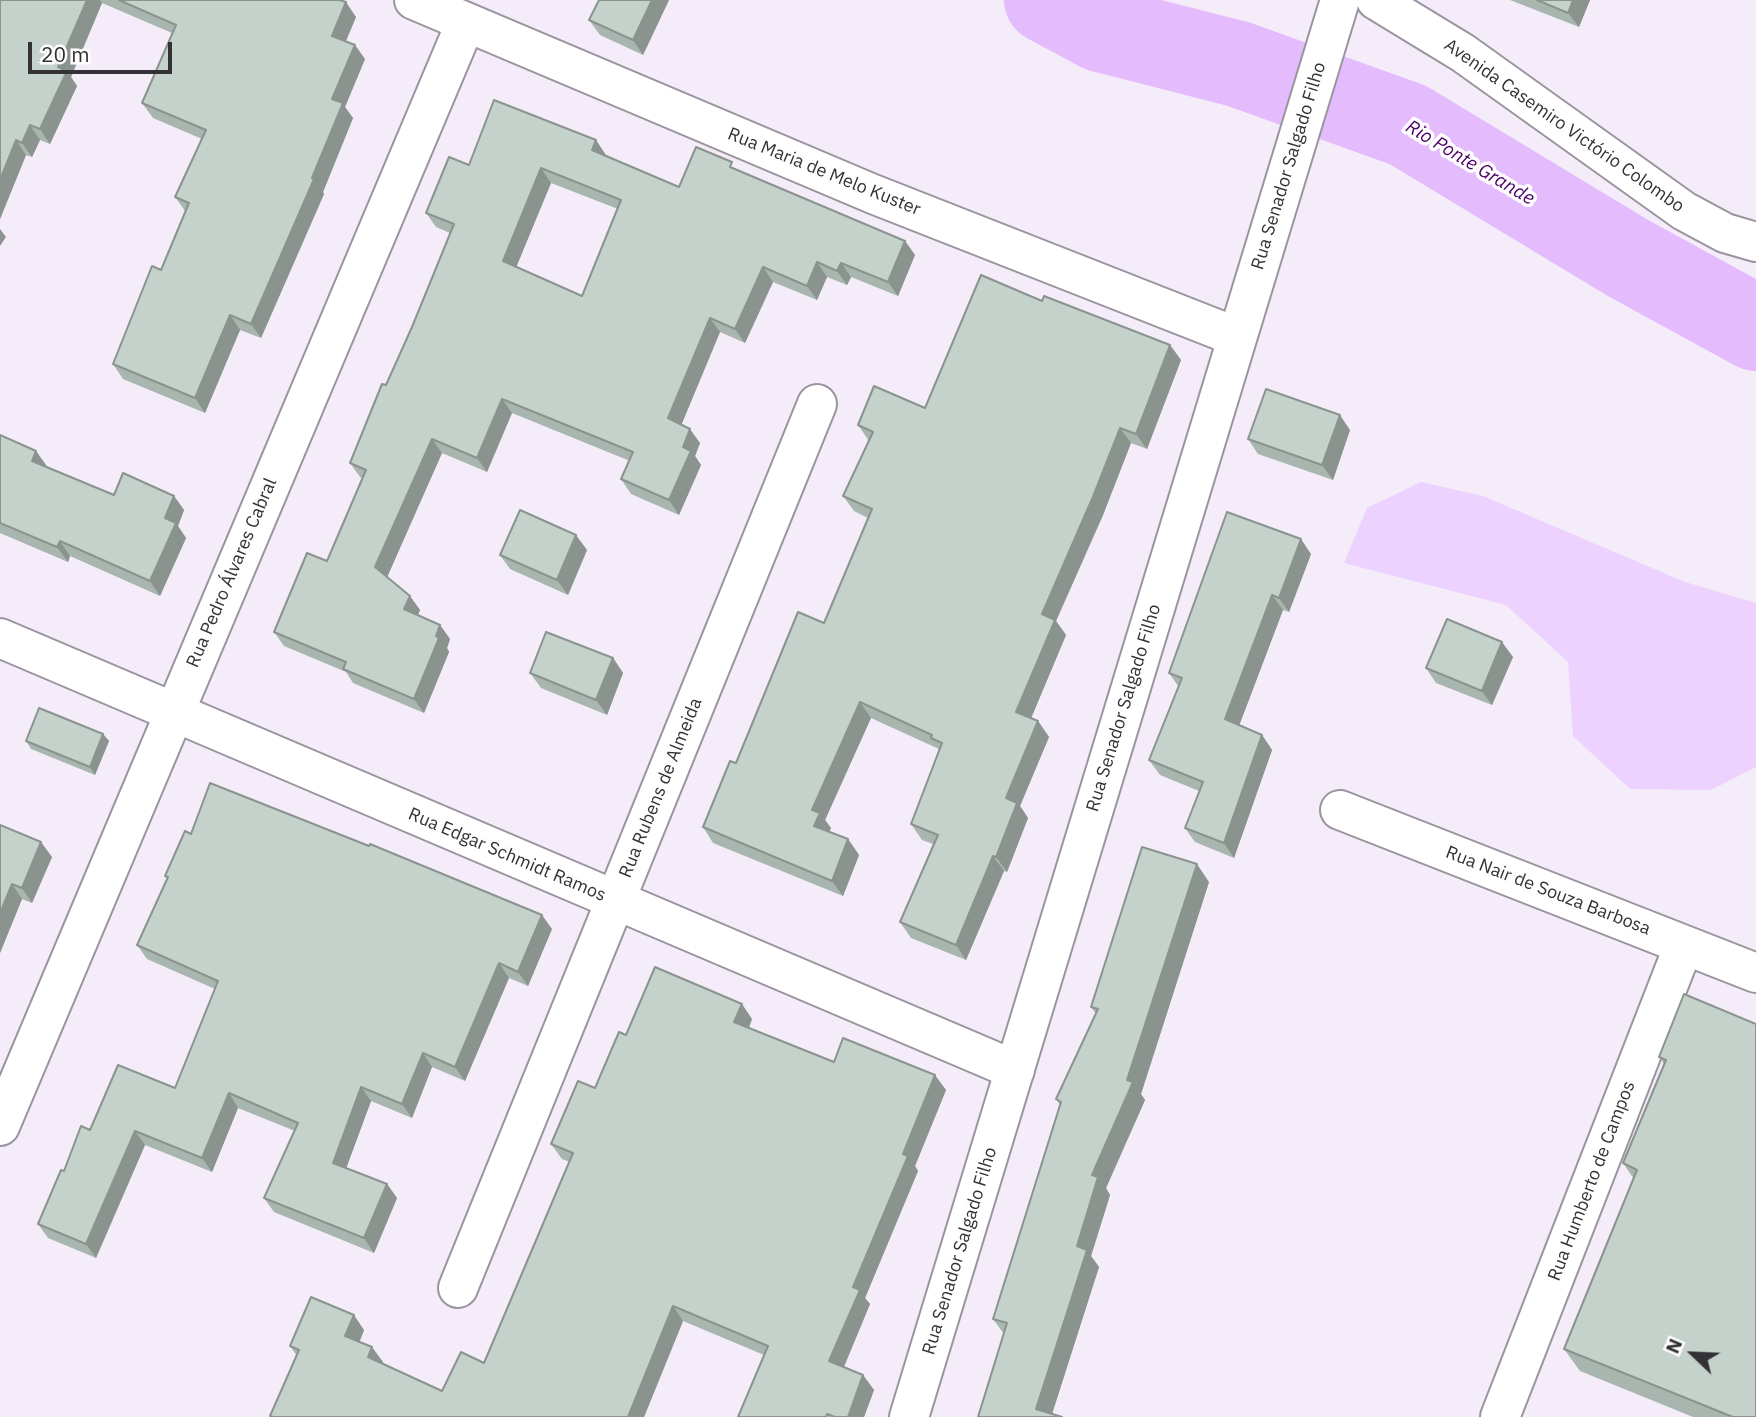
<!DOCTYPE html>
<html>
<head>
<meta charset="utf-8">
<style>
	body { margin:0 }
	#map { position:relative; width:1756px; height:1417px; overflow:hidden; background:#f4edf9; font-family:"IBM Plex Sans",sans-serif }
	canvas { display:block }
	.north { position:absolute; left:1658px; top:1319px; width:70px; height:70px; -webkit-text-stroke:5px #fefefe; paint-order:stroke; rotate:293deg; font-size:19px; font-weight:700; line-height:28px; text-align:center; color:#343136 }
	.north::after { content:''; display:block; margin:auto; width:24px; height:32px; background:#343136; clip-path:polygon(50% 0,100% 100%,50% 72%,0 100%) }
	.scale { position:absolute; left:28px; top:42px; width:144px; height:32px; box-sizing:border-box; border:4px solid #343136; border-top:0; padding-left:9px; font-size:21px; line-height:24px; white-space:nowrap; color:#343136; -webkit-text-stroke:5px #fefefe; paint-order:stroke }
</style>
</head>
<body>
<div id="map">
<canvas width="1756" height="1417"></canvas>
<div class="north">N</div>
<div class="scale">20 m</div>
</div>
<script>
const c = document.querySelector('canvas').getContext('2d');
c.lineJoin = 'round';
function fillPath(path, color) { c.fillStyle = color; c.fill(path, 'evenodd'); }
function trace(path, color, width, dash) { c.strokeStyle = color; c.lineWidth = width; c.lineCap = dash ? 'butt' : 'round'; c.setLineDash(dash || []); c.stroke(path); }
function drawText(font, color, halo, rows, align = 'center') {
  c.font = font + ' "IBM Plex Sans",sans-serif'; c.lineWidth = 7; c.setLineDash([]); c.textBaseline = 'middle'; c.strokeStyle = halo; c.fillStyle = color; for (const [text, x, y, turn = 0] of rows) {
    c.save(); c.translate(x, y); c.rotate((+turn || 0) * Math.PI / 180); c.textAlign = isNaN(turn) ? turn : align; if (halo) c.strokeText(text, 0, 0); c.fillText(text, 0, 0); c.restore();
  }
}
const green = new Path2D(`
	M1421 482 1483 496 1685 582 1756 603V767L1711 790 1630 789 1573 736 1568 662 1506 605 1344 563 1367 508Z`);
const river = new Path2D(`
	M1047 0 1101 29 1238 64 1408 125 1628 258 1756 328`);
const street = new Path2D(`
	M414 0 873 194 1237 337
	M1376 0 1463 53 1684 211 1725 233 1756 242
	M0 638 1015 1070
	M1340 810 1756 973
	M0 1126 466 22
	M458 1288 817 404
	M909 1417 1340 0
	M1500 1417 1684 945`);
const wall = new Path2D(`
	M0 0H340L356 17 346 41 365 59 345 107 353 118 323 192 324 194 261 338 240 330 205 413 123 379 113 364 161 270 185 211 175 197 202 139 153 118 142 103 172 33 102 3 71 77 77 86 50 144 40 140 32 157 26 155 0 219Z
	M669 0 643 55 600 35 589 20Z
	M1510 0H1590L1579 27Z
	M606 155V156L679 187 737 169 905 241 915 255 898 296 851 277 847 285 827 277 817 300 773 282 745 343 720 332 681 425 700 443 695 456 701 465 679 515 631 494 621 479 630 461 512 413 487 472 442 453 387 577 410 596 420 610 418 615 440 625 450 639 447 648 449 652 424 713 353 683 346 672 284 646 274 632 327 561 362 478 360 477 350 463 412 327 450 233 436 227 426 213 469 165ZM551 183 618 209 582 296 516 267Z
	M1042 301 1170 345 1181 360 1147 449 1131 443 1103 515 1056 621 1066 635 1031 718 1038 721 1049 737 1020 806 1028 818 1007 872 1004 871 966 960 911 938 900 922 933 844 922 840 911 824 939 749 871 718 825 820 831 828 829 832 848 839 859 855 843 896 713 843 703 827 736 763 824 623 868 518 854 511 843 496 869 441 858 425 925 408Z
	M1350 430 1333 480 1258 454 1248 439Z
	M0 435 36 451 46 465V466L114 495 174 496 184 510 178 526 186 538 160 596 70 556 68 562 0 533Z
	M587 550 568 595 510 569 500 555Z
	M1311 554 1289 612 1283 610 1239 725 1262 735 1272 750 1234 858 1195 842 1185 828 1199 791 1160 775 1149 760 1178 686 1169 673Z
	M1513 657 1492 705 1436 683 1426 668Z
	M613 658 623 673 607 715 541 688 530 673Z
	M103 734 109 741 95 775 31 749 26 741Z
	M0 825 52 857 32 903 22 899 0 953Z
	M191 834 552 929 528 986 509 978 465 1081 432 1067 412 1118 371 1101 346 1168 387 1184 397 1198 374 1253 274 1212 264 1198 295 1131 238 1108 212 1172 145 1145 96 1258 48 1238 38 1224 64 1171 90 1130 175 1088 215 989 147 959 137 945 167 878 165 876Z
	M1209 882 1141 1094 1145 1100 1106 1188 1110 1195 1091 1256 1099 1267 1052 1414 978 1417 1004 1334 993 1319 1060 1105 1056 1099 1096 1014 1091 1007Z
	M1684 994 1756 1417H1693L1580 1371 1564 1349 1634 1179 1623 1163 1664 1064 1659 1057Z
	M752 1019 749 1028 834 1062 946 1090 915 1166 918 1171 865 1298 870 1304 844 1367 863 1375 874 1390 864 1417H738L764 1355 683 1321 644 1417H271L270 1416 297 1356 290 1346 364 1330 359 1342 383 1362 382 1363 442 1391 484 1363 570 1162 562 1159 551 1144 595 1088 626 1035Z`);
const shadedWall = new Path2D(`
	M87 0H100L102 3 71 77 77 86 50 144 40 129 58 67Z
	M652 0H669L643 55 633 40Z
	M1573 0H1590L1579 27 1568 13Z
	M346 2 356 17 342 50 332 36Z
	M355 45 365 59 345 107 353 118 323 192 324 194 261 338 251 324 332 99Z
	M30 125 40 140 32 157 22 143Z
	M16 140 26 155 0 219V180Z
	M596 140 606 155 602 164 592 150Z
	M541 168 551 183 513 275 503 261Z
	M0 229 6 237 0 246Z
	M905 241 915 255 898 296 888 282Z
	M817 262 827 277 817 300 807 286Z
	M841 263 851 277 847 285 837 271Z
	M763 267 773 282 745 343 735 329Z
	M230 315 240 330 205 413 195 398Z
	M710 318 720 332 678 433 668 418Z
	M1170 345 1181 360 1147 449 1136 434Z
	M502 399 512 413 487 472 477 458Z
	M1340 415 1350 430 1333 480 1322 465Z
	M1120 428 1131 443 1103 515 1056 621 1066 635 1027 728 1016 712 1042 614Z
	M690 429 700 443 695 456 701 465 679 515 669 500 683 447Z
	M432 439 442 453 385 582 375 567Z
	M36 451 46 465 42 475 32 461Z
	M174 496 184 510 178 526 186 538 160 596 150 581 165 518Z
	M576 535 587 550 568 595 557 580Z
	M1301 539 1311 554 1289 612 1279 598Z
	M60 541 70 556 68 562 57 547Z
	M1272 595 1283 610 1236 734 1225 719Z
	M410 596 420 610 414 624 404 609Z
	M440 625 450 639 447 648 449 652 424 713 414 699Z
	M1502 642 1513 657 1492 705 1482 691Z
	M613 658 623 673 607 715 596 700Z
	M860 702 871 718 825 820 831 828 825 841 814 826 812 810Z
	M1038 721 1049 737 1020 806 1028 818 1007 872 996 857 1006 798Z
	M103 734 109 741 95 775 90 767Z
	M1262 735 1272 750 1234 858 1224 843Z
	M848 839 859 855 843 896 832 881Z
	M41 842 52 857 32 903 22 888Z
	M993 856 1004 871 966 960 956 945Z
	M1197 864 1209 882 1141 1094 1145 1100 1106 1188 1110 1195 1091 1256 1099 1267 1051 1417 1036 1409 1077 1246 1092 1175 1127 1080Z
	M12 884 22 899 0 953V913Z
	M542 915 552 929 528 986 518 972Z
	M499 963 509 978 465 1081 455 1067Z
	M742 1004 752 1019 745 1037 734 1022Z
	M423 1053 432 1067 412 1118 402 1104Z
	M935 1075 946 1090 915 1166 918 1171 865 1298 870 1304 840 1376 829 1361 853 1287 903 1154Z
	M361 1087 371 1101 343 1177 333 1163Z
	M229 1093 238 1108 212 1172 202 1158Z
	M135 1131 145 1145 96 1258 86 1244Z
	M387 1184 397 1198 374 1253 364 1238Z
	M673 1306 683 1321 644 1417H628Z
	M354 1315 364 1330 356 1351 345 1336Z
	M372 1347 383 1362 379 1371 368 1357Z
	M863 1375 874 1390 864 1417H848Z`);
const building = new Path2D(`
	M0 0H87L58 67 67 71 40 129 30 125 22 143 16 140 0 180Z
	M119 0H340L346 2 332 36 355 45 332 99 343 103 312 178 314 179 251 324 230 315 195 398 113 364 152 266 161 270 189 203 175 197 206 130 142 103 176 25Z
	M599 0H652L633 40 589 20Z
	M1537 0H1573L1568 13Z
	M494 100 596 140 592 150 679 187 696 147 732 162 730 167 905 241 888 282 841 263 837 271 817 262 807 286 763 267 735 329 710 318 668 418 690 429 683 447 691 451 669 500 621 479 633 452 502 399 477 458 432 439 375 567 410 596 404 609 440 625 436 636 439 638 414 699 343 669 346 662 274 632 307 553 327 561 366 470 350 463 382 384 386 385 412 327 454 224 426 213 449 157 469 165ZM541 168 621 200 582 296 503 261Z
	M981 275 1042 301 1044 296 1170 345 1136 434 1120 428 1092 499 1042 614 1055 620 1016 712 1038 721 1006 798 1017 803 996 857 993 856 956 945 900 922 938 835 911 824 942 743 931 738 932 735 860 702 812 810 820 813 814 826 848 839 832 881 703 827 730 761 736 763 798 612 824 623 872 509 843 496 873 432 858 425 874 386 925 408Z
	M1266 389 1340 415 1322 465 1248 439Z
	M0 435 36 451 32 461 114 495 123 473 174 496 165 518 176 523 150 581 60 541 57 547 0 523Z
	M520 510 576 535 557 580 500 555Z
	M1227 512 1301 539 1279 598 1272 595 1225 719 1262 735 1224 843 1185 828 1203 782 1149 760 1182 678 1169 673Z
	M1447 619 1502 642 1482 691 1426 668Z
	M546 632 613 658 596 700 530 673Z
	M39 708 103 734 90 767 26 741Z
	M210 783 369 846 370 844 542 915 518 972 499 963 455 1067 423 1053 402 1104 361 1087 333 1163 387 1184 364 1238 264 1198 298 1123 229 1093 202 1158 135 1131 86 1244 38 1224 61 1170 64 1171 81 1126 90 1130 118 1065 175 1088 218 981 137 945 168 877 165 876 185 831 191 834Z
	M0 825 41 842 22 888 12 884 0 913Z
	M1142 847 1197 864 1127 1080 1133 1082 1092 1175 1098 1177 1077 1246 1087 1250 1036 1409 1062 1417H978L1007 1323 993 1319 1061 1102 1056 1099 1098 1009 1091 1007Z
	M655 967 742 1004 734 1022 834 1062 843 1038 935 1075 903 1154 908 1156 853 1287 860 1290 829 1361 863 1375 848 1417H835L827 1414 826 1417H738L768 1346 673 1306 628 1417H273L270 1416 299 1350 290 1346 311 1297 354 1315 345 1336 372 1347 368 1357 442 1391 461 1352 484 1363 573 1153 551 1144 578 1081 595 1088 619 1032 626 1035Z
	M1684 994 1756 1024V1417H1733L1564 1349 1637 1170 1623 1163 1666 1060 1659 1057Z`);
const streetNames = [
	["Avenida Casemiro Victório Colombo",1564,126,35],
	["Rua Senador Salgado Filho",1289,166,-73],
	["Rua Maria de Melo Kuster",824,172,22],
	["Rua Pedro Álvares Cabral",232,573,-67],
	["Rua Senador Salgado Filho",1124,708,-73],
	["Rua Rubens de Almeida",661,788,-68],
	["Rua Edgar Schmidt Ramos",507,855,23],
	["Rua Nair de Souza Barbosa",1548,891,21],
	["Rua Humberto de Campos",1592,1181,-69],
	["Rua Senador Salgado Filho",960,1251,-73]
];
const waterNames = [
	["Rio Ponte Grande",1470,163,31]
];
fillPath(green, '#edd1fe');
trace(river, '#e4bbfd', 86);
trace(street, '#9a949e', 42);
trace(street, '#fff', 38);
fillPath(wall, '#a9b5af');
fillPath(shadedWall, '#8a938e');
fillPath(building, '#c5d2cb');
trace(building, '#8a938e', 2);
drawText('18px', '#343136', '#fefefe', streetNames);
drawText('italic 19px', '#4b0267', '#fefefe', waterNames);
</script>
</body>
</html>
